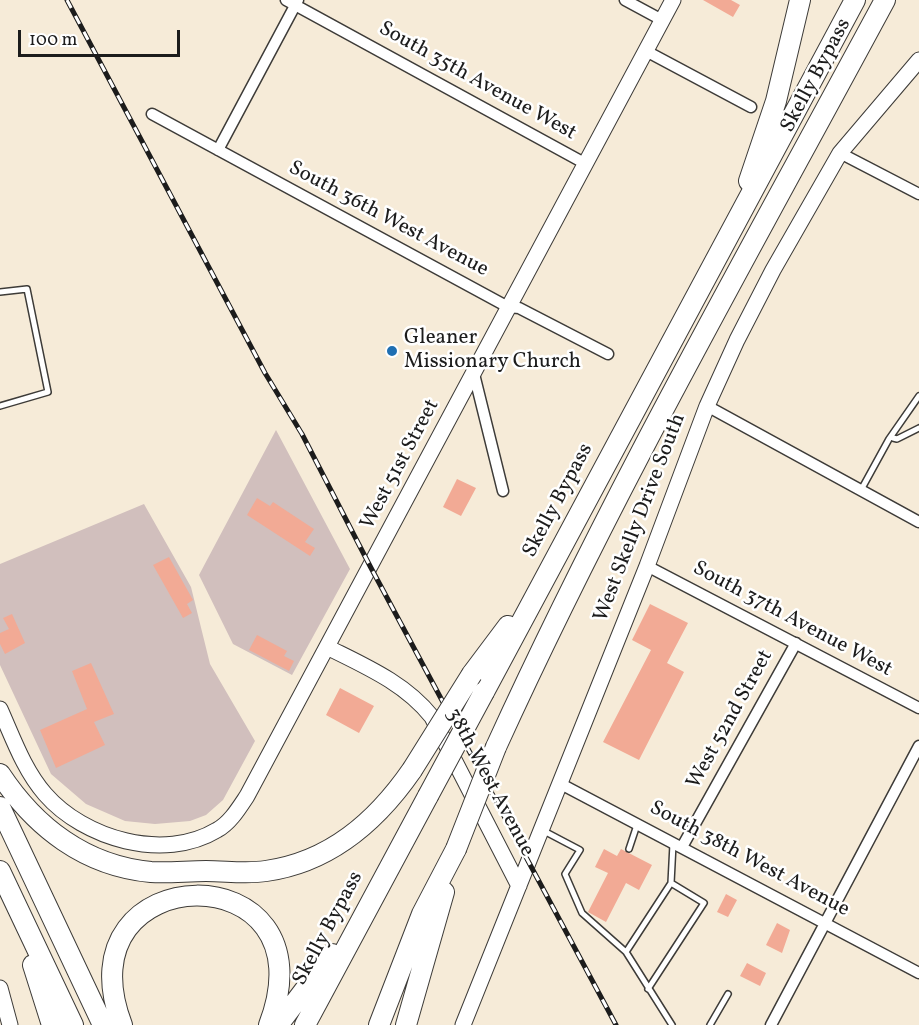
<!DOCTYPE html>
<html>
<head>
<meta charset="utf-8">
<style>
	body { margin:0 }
	#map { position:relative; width:919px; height:1025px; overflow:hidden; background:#f6ebd8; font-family:Vollkorn,serif }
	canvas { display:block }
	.scale { position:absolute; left:18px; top:30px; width:162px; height:27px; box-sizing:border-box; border:3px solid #1c1c1c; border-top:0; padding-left:8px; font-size:18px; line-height:21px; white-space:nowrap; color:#1c1c1c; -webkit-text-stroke:4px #fff; paint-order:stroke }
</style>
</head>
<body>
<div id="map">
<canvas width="919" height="1025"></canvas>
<div class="scale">100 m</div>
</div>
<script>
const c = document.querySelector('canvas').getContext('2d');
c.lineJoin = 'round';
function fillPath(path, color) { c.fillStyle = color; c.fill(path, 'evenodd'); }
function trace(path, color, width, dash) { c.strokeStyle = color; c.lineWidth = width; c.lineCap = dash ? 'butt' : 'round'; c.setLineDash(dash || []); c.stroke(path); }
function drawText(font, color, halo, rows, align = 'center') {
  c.font = font + ' Vollkorn,serif'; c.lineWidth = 5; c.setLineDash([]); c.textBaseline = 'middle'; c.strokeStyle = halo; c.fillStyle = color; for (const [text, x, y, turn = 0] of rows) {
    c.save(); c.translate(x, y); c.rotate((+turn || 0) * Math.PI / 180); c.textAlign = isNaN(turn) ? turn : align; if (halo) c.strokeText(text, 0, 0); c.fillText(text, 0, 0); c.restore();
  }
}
const industrial = new Path2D(`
	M276 430 350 569 292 675 233 644 199 575Z
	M144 504 191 587 210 664 255 741 223 800 206 815 190 821 155 824 125 821 86 804 51 774 0 665V564Z`);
const building = new Path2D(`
	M703 0H731L740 5 733 17Z
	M457 479 476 488 461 516 443 507Z
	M257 498 270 506 273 502 314 529 305 542 315 548 310 556 247 515Z
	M169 557 193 600 187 604 192 613 183 618 153 565Z
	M650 604 688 623 667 663 684 672 639 760 603 742 651 650 632 640Z
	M12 614 25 643 5 654 0 644V633L9 629 3 618Z
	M257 635 287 651 284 656 294 661 289 671 249 650Z
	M91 663 114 714 94 722 105 745 56 768 40 730 87 709 72 671Z
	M340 688 374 706 359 733 326 715Z
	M604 849 617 856 621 849 652 865 639 890 626 883 606 922 588 912 608 873 595 867Z
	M726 894 737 900 728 917 717 912Z
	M777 923 790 930 782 953 766 945Z
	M747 963 766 973 760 986 740 976Z`);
const lane = new Path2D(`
	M0 292 27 289 48 392 0 406
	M893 438 897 439 919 428
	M861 490 889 439 919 396
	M542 830 580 850 565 874 582 913 626 952 672 1025
	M629 849 637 825
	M671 883 673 844
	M626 952 671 883 704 903 648 989
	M710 1025 728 994`);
const street = new Path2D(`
	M286 0 586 164
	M625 0 662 20
	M646 51 751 107
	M152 114 508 307 519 308 608 354
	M218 150 298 0
	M840 153 919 194
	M474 374 503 491
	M707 406 919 522
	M647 566 919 708
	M559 783 919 973
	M682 847 796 643
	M771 1025 919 746`);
const secondary = new Path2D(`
	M327 647C365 666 405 683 432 717L519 886
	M0 709C13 738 24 770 45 794 84 839 164 862 217 830 230 823 239 808 247 796L673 0
	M0 988 10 1025
	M463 1025 647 566 707 406 737 340 773 270 840 153 919 60`);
const highway = new Path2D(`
	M749 181 776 101 800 0
	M472 674 508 626
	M484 692 855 0
	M496 747C612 492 752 247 885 0
	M0 774C35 827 85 866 151 872 169 873 188 871 206 871 226 871 247 874 266 871 330 862 376 822 412 770
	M0 807 103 1025
	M0 871 73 1025
	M33 965 52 1025
	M122 1025C57 855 336 850 269 1025
	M278 1025 332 954
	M305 1025 428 796
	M379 1025 422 914 456 849
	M406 1025 444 892`);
const rail = new Path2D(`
	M67 0 265 373 302 434 370 566 616 1025`);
const highwayBridge = new Path2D(`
	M412 770 472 674
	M428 796 484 692
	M456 849 496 747`);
const markers = [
	[392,351,6,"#1f6fb2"]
];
const streetNames = [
	["Skelly Bypass",817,76,-62],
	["South 35th Avenue West",477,82,29],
	["South 36th West Avenue",388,220,28],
	["West 51st Street",401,465,-62],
	["Skelly Bypass",559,501,-62],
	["West Skelly Drive South",641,518,-69],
	["South 37th Avenue West",792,620,28],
	["West 52nd Street",731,720,-61],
	["38th West Avenue",489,783,62],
	["South 38th West Avenue",749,860,28],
	["Skelly Bypass",329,929,-62]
];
const poiNames = [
	["Gleaner",404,339],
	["Missionary Church",404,363]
];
fillPath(industrial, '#d1bfbd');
fillPath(building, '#f2aa95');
trace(lane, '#3d3b38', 8);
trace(street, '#3d3b38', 13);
trace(secondary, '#3d3b38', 17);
trace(highway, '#3d3b38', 22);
trace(lane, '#fff', 5);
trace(street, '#fff', 10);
trace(secondary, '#fff', 15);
trace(highway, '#fff', 20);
trace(rail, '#1c1c1c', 5);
trace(rail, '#fff', 3, [9]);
trace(highwayBridge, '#3d3b38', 22, []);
trace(highwayBridge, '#fff', 20);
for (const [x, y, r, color] of markers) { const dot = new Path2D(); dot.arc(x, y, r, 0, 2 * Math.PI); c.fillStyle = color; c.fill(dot); trace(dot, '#fff', 2); }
drawText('21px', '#1c1c1c', '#fff', streetNames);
drawText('21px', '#1c1c1c', '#fff', poiNames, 'left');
</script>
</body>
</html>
